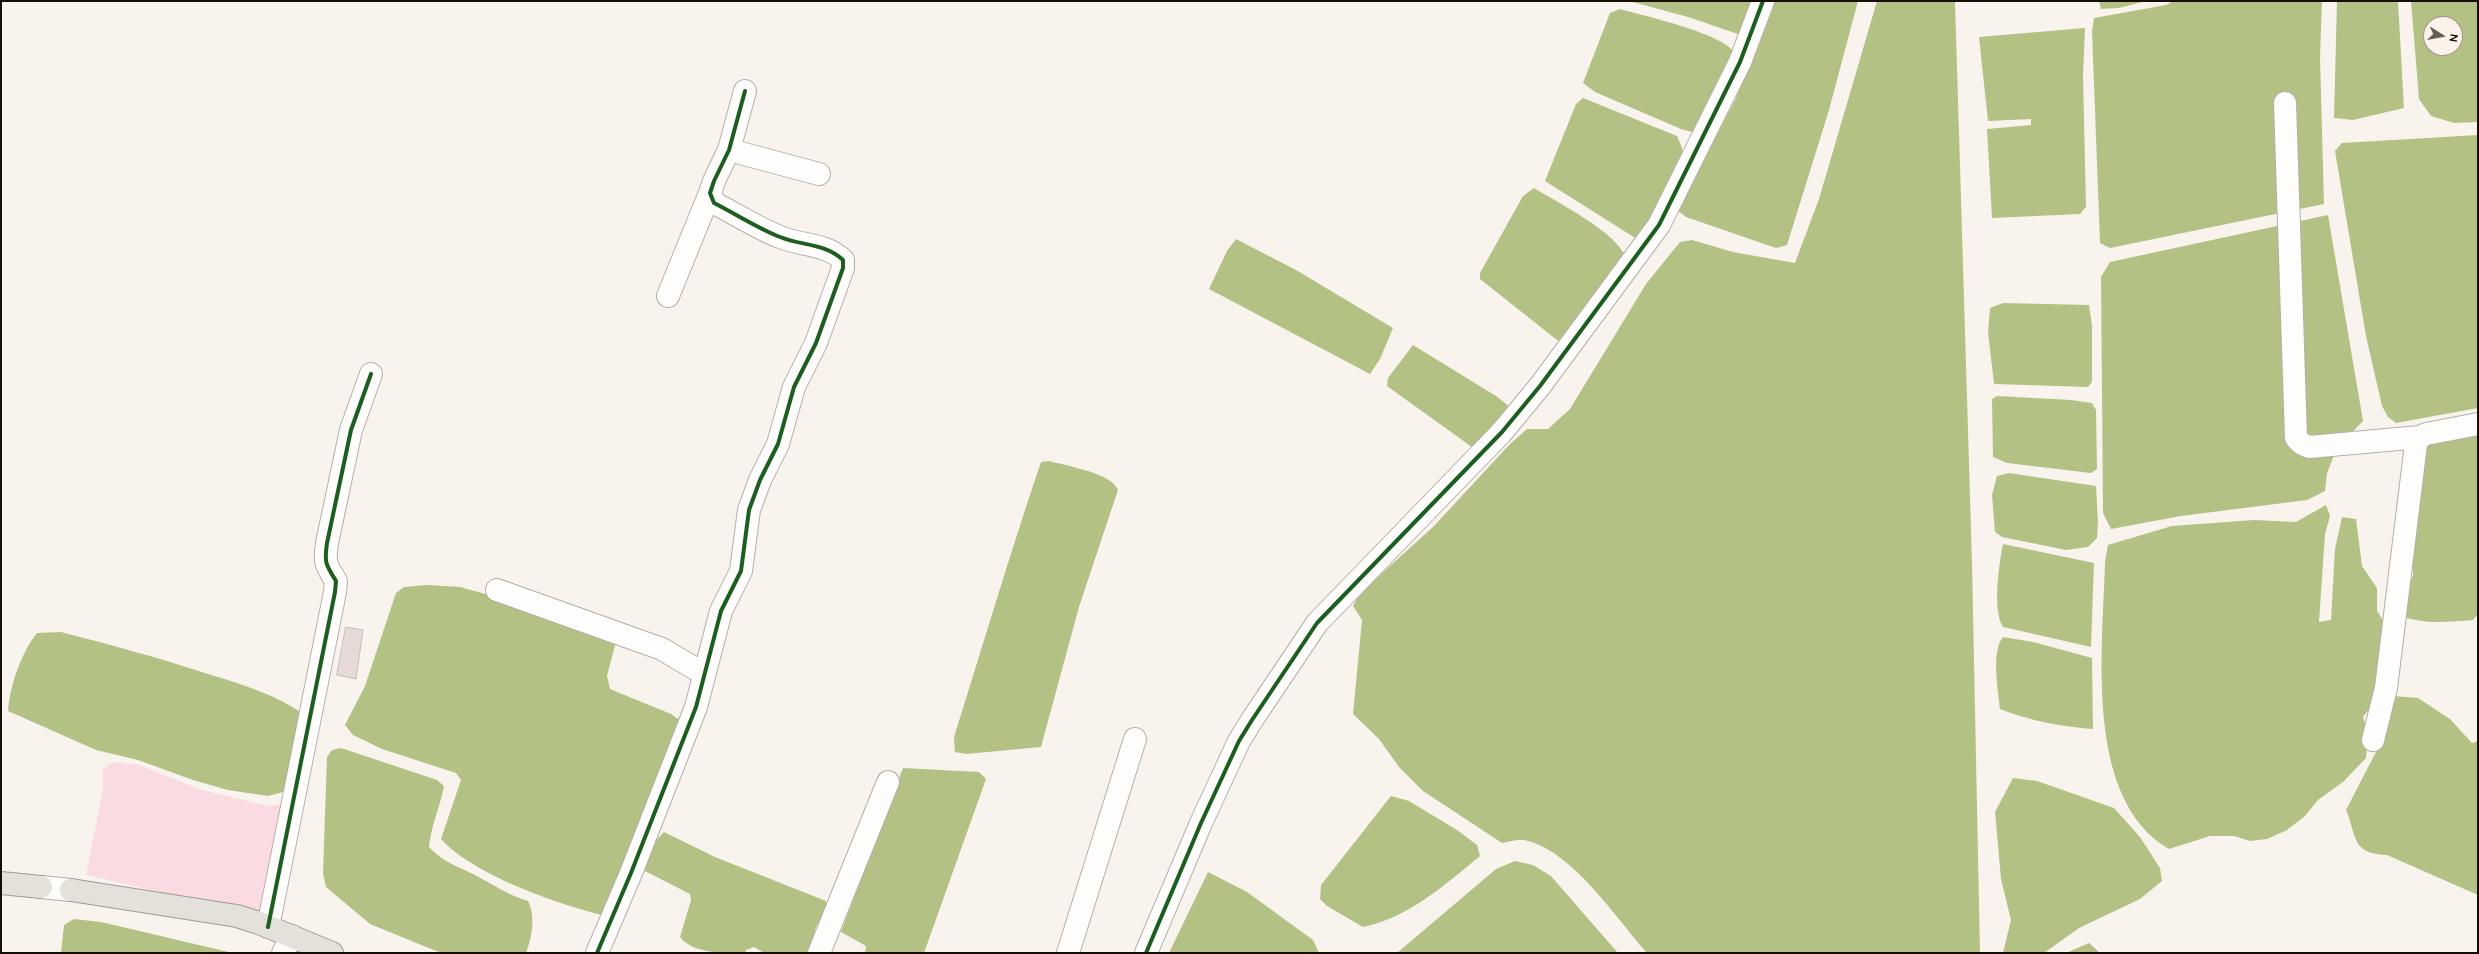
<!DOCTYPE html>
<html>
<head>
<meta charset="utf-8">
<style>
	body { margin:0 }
	#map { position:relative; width:2479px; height:954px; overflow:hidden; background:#f9f3ee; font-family:Ubuntu,sans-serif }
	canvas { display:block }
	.frame { position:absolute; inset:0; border:2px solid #150d06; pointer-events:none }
	.north { position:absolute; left:2423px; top:16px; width:40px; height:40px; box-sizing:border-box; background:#fdf2ea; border:1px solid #a0968f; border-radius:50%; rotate:101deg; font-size:11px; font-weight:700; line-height:16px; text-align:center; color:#150d06 }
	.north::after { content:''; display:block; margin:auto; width:14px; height:18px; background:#655e57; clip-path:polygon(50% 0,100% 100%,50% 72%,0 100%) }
</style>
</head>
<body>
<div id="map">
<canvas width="2479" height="954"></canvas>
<div class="frame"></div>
<div class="north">N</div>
</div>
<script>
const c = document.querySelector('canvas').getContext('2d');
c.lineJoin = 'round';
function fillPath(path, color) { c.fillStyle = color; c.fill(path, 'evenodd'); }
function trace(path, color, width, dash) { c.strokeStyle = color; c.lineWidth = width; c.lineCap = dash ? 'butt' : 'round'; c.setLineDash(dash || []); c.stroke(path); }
const green = new Path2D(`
	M113 762 136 764 202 790 269 806 294 802 264 916 86 875 103 790V769Z`);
const water = new Path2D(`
	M1629 1H1756L1747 27 1738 34 1688 17Z
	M1774 1H1858L1829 110 1787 245 1776 248 1686 217 1677 210 1736 98Z
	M1877 1H1955L1972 563 1980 953H1647C1615 917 1572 850 1524 840 1517 839 1509 842 1502 843L1423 791 1399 767 1379 739 1353 714 1362 620 1353 606 1359 594 1433 527 1510 444 1527 429H1548L1570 409 1646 284 1680 242 1692 240 1733 252 1795 263 1819 199Z
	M2099 1H2146L2119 8 2101 9Z
	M2173 1H2322L2320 57 2324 204 2110 248 2100 243 2092 31 2094 18 2166 5Z
	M2337 1H2398L2404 108 2353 120 2334 118Z
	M2411 1H2478V122L2454 123 2431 116 2419 99ZM2431 24H2455V48H2431Z
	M1620 9C1645 16 1721 33 1734 52L1696 133 1681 129 1595 92 1583 83 1610 13Z
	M2085 28 2083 76 2086 207 2080 214 1992 218 1987 129 2031 125V119L1988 121 1979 37Z
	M1583 98 1677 136 1682 148 1683 165 1640 241 1545 181 1576 104Z
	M2478 135V408L2396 423 2388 417 2382 406 2366 336 2335 151 2342 143Z
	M1534 188C1558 203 1617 232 1626 258L1566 340H1557L1480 279V273L1523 196Z
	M2328 215 2363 421 2337 448 2327 473 2325 491 2307 500 2181 516 2111 529 2103 513 2101 277 2110 262Z
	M1236 239 1296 270 1393 328 1380 359 1370 374 1209 289 1227 251Z
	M2003 303 2089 305 2092 326V382L2088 387 1994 384 1988 332 1990 308Z
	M1413 345 1496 396 1510 407 1476 450 1387 386 1388 378Z
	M1997 396 2071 400 2092 403 2096 410 2097 469 2091 473 2007 463 1993 457 1992 399Z
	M2478 431V614L2473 620C2448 622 2423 625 2399 615L2397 603 2413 576 2412 543 2425 446Z
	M1049 461C1067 466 1112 473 1118 490L1079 607 1041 747 966 754 955 752 954 737C983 645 1010 553 1041 462Z
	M2009 473 2096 486 2098 521 2097 538 2088 547 2066 550 2002 537 1995 532 1992 495 1997 476Z
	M2326 505 2330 516 2325 534 2319 622 2331 620 2335 549 2342 517 2356 519 2362 566 2377 588V611L2388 628 2380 695 2363 717 2368 733 2366 758 2343 782 2318 800 2305 816 2287 830 2267 839 2250 841 2234 836H2210L2169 849C2083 799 2103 647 2105 562L2108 545 2172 526 2254 520 2296 522Z
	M2003 544 2094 563 2091 647 2003 627C1992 609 1999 565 2003 544Z
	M427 585 460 587 496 597 604 638 615 645 607 676 610 689 671 714 685 724 602 915C557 904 472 874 441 839L461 780 456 773 382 749 353 735 345 725 365 686 396 593 404 587Z
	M61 632C111 645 160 658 208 674 241 684 278 695 306 716L291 790 268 796 228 790 193 780 138 760 96 750 8 711C10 686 21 653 37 633Z
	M2003 637 2033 642 2092 658 2093 729C2062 727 2028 720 2000 709 1998 691 1991 651 2003 637Z
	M2393 696 2418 698 2450 719 2472 743 2478 741V895L2387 855C2351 854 2357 836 2346 810L2377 750Z
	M341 748 437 780 444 786C440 807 431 826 429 847 443 862 455 865 473 874 492 884 508 895 528 901 536 917 532 937 526 953H441L370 924 326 887 323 873 327 757 332 750Z
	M903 768 979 772 986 779 924 953H865L866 946 841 932Z
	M2013 778 2037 781 2114 808 2140 837 2160 868 2162 881 2140 899 2079 928 2044 953H2003L2011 920 2001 879 1995 812Z
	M1391 796 1409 801 1457 830 1477 845 1480 856C1446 884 1408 918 1363 927L1327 906 1320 899 1321 885Z
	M664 832 715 857 826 901 827 908 816 927 808 953H764L754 947 746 950 745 953C724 953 693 954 680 937L691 900 690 894 643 870C643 857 655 841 664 832Z
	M1515 861 1533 865 1551 876 1618 953H1397L1496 869Z
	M1208 872 1247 892 1313 940 1319 953H1169Z
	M74 919 101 922 233 953H61L64 925Z
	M2089 943 2100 953H2066Z`);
const building = new Path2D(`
	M346 627 363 630 356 679 337 675Z`);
const minor = new Path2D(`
	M2285 103 2296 438 2302 444 2309 447 2420 437
	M729 150 819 174
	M668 296 710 193
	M497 590 662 649 704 674
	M2373 740 2386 688 2416 444 2420 437 2426 434 2478 424
	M41 887 71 890
	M268 927 335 592 336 581C326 565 324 563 327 543L351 430 371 374
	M283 953 292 936
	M597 953 631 873 696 707 721 611 741 571 749 510 760 480 778 444 794 387 816 343 843 268V260C825 243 802 246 780 237 757 228 736 214 714 203L710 193 714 181 729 150 745 91
	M819 953 888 782
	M1068 953 1135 739
	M1146 953 1201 823 1239 741 1252 720 1317 623 1502 432 1540 386 1659 225 1740 62 1763 1`);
const major = new Path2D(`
	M1 883 41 887
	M71 890 237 916 259 923 332 953`);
const cycleway = new Path2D(`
	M268 927 335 592 336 581C326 565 324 563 327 543L351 430 371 374
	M597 953 631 873 696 707 721 611 741 571 749 510 760 480 778 444 794 387 816 343 843 268V260C825 243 802 246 780 237 757 228 736 214 714 203L710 193 714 181 729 150 745 91
	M1146 953 1201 823 1239 741 1252 720 1317 623 1502 432 1540 386 1659 225 1740 62 1763 1`);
fillPath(green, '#fbdbe2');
fillPath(water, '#b4c184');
fillPath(building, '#e7d9d5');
trace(building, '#c6bdba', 1);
trace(minor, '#b5aea9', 24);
trace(major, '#a09a8e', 24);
trace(minor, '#fefdfc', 22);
trace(major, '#e4e1db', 22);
trace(cycleway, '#1b5e20', 4);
</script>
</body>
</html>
